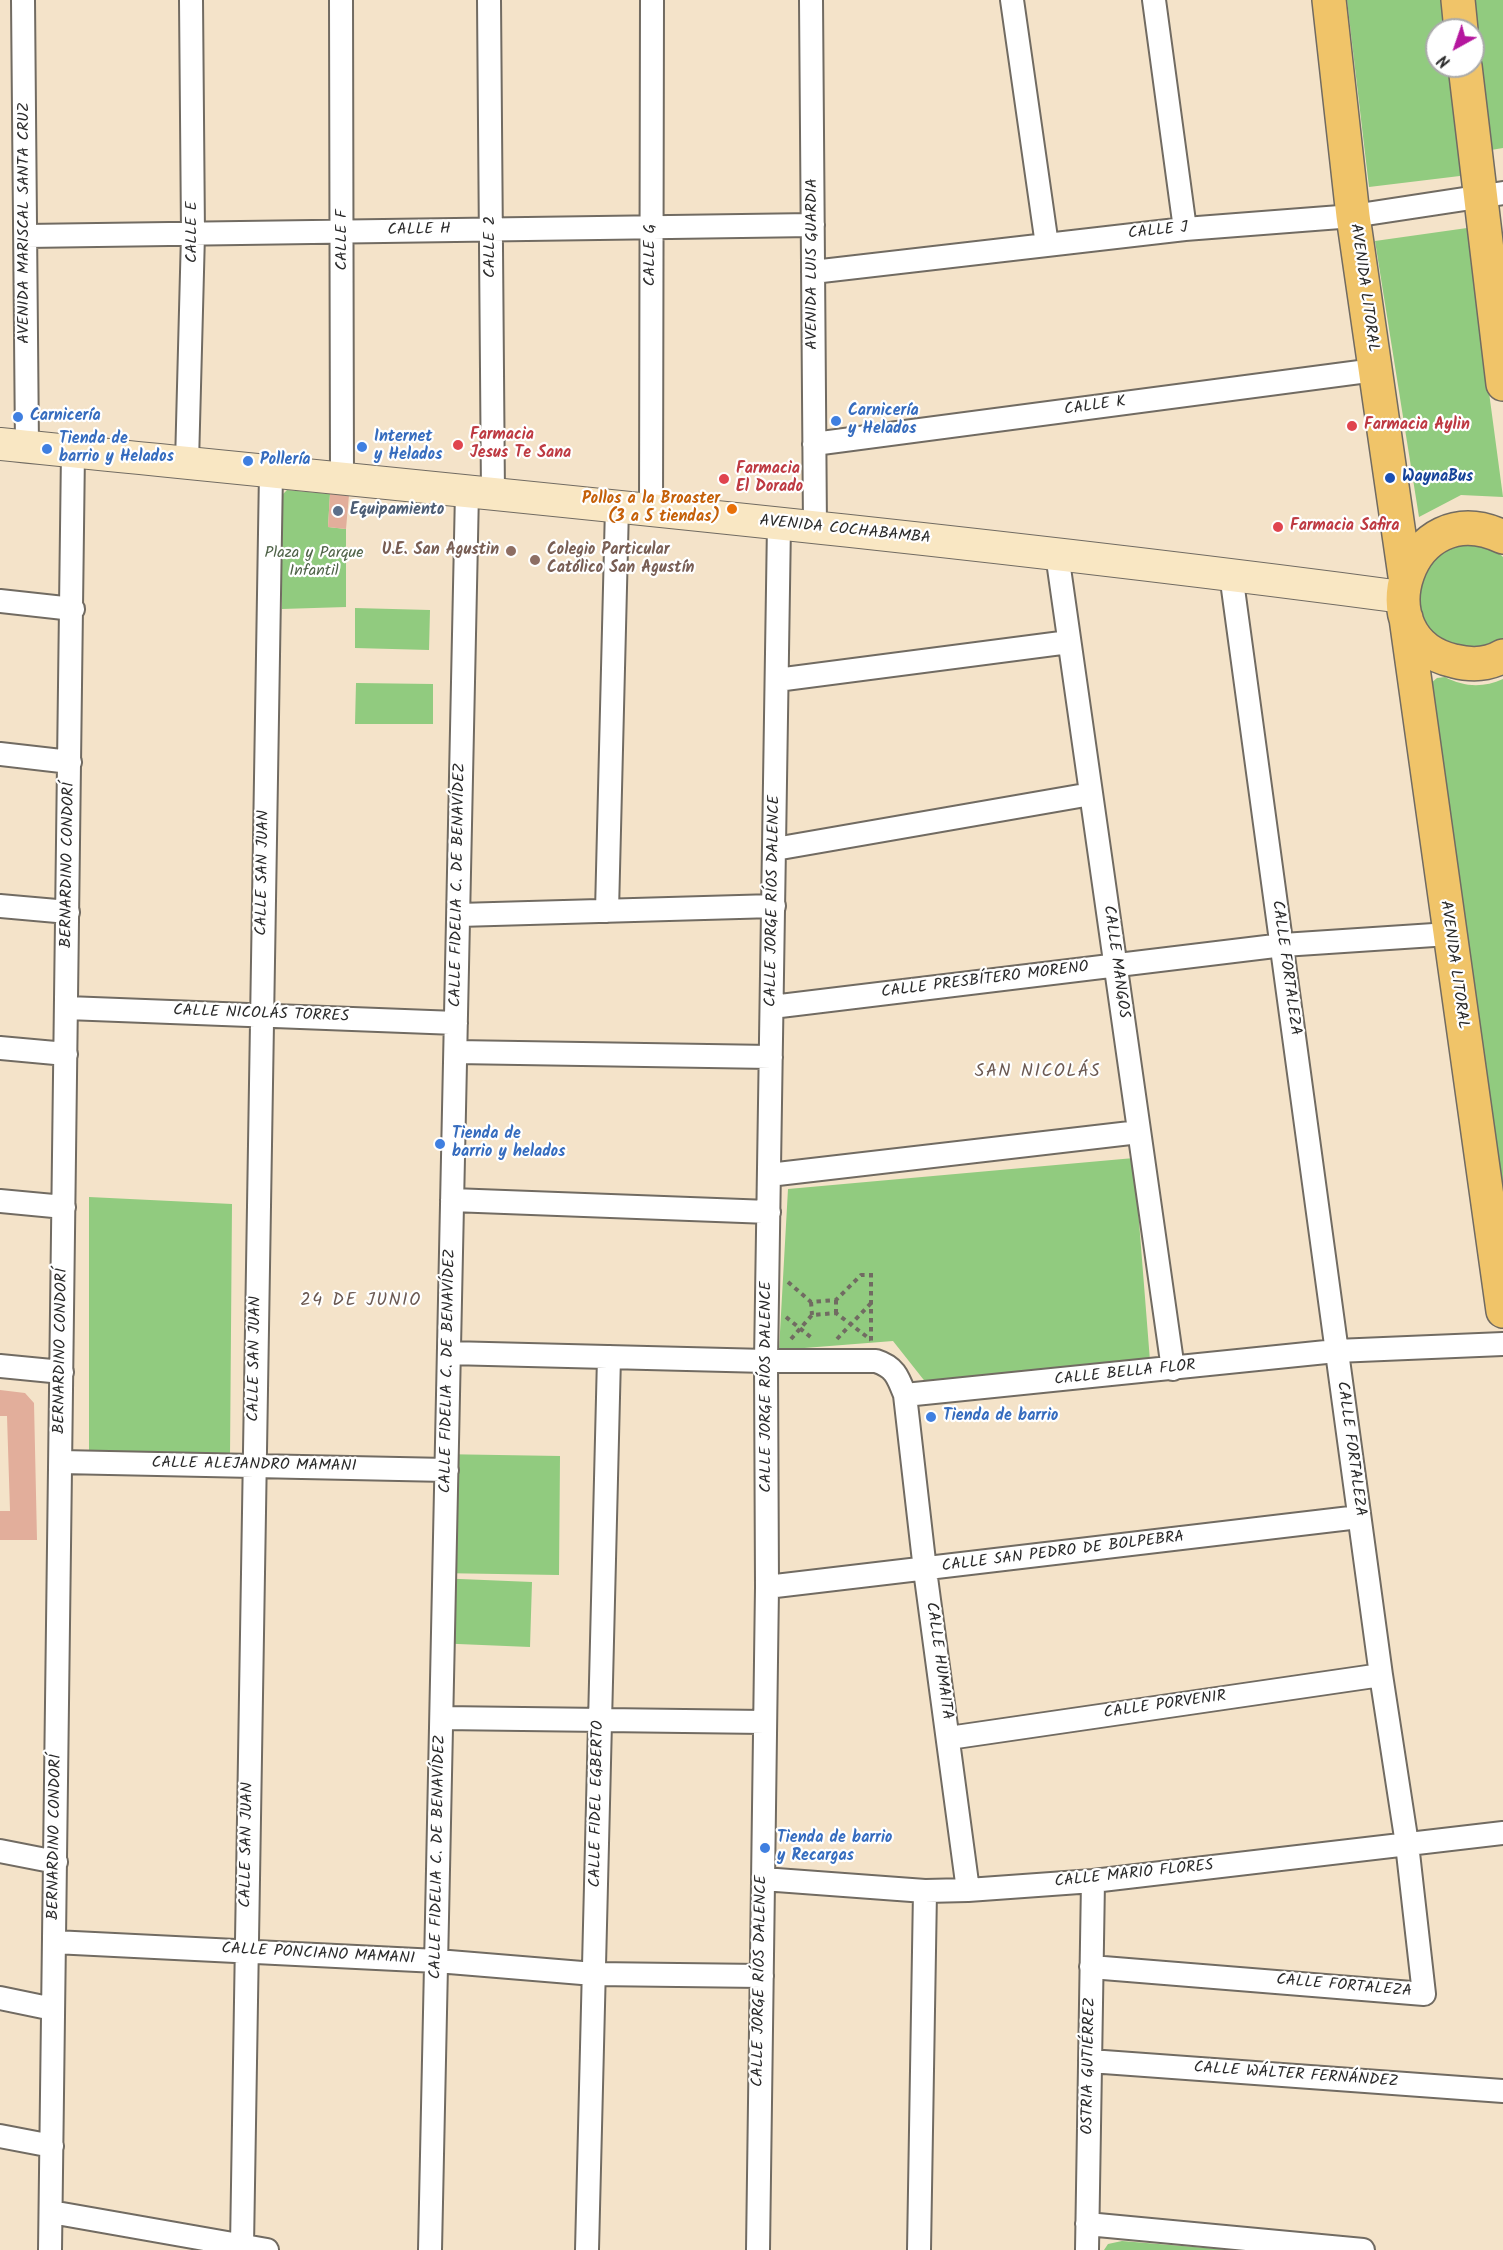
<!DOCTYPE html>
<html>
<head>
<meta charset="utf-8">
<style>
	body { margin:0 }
	#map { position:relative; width:1503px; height:2250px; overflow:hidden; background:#f4e3c9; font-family:Kalam,sans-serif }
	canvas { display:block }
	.north { position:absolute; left:1425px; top:18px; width:60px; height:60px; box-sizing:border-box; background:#fff; border:2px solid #aaa; border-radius:50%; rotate:220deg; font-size:16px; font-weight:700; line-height:24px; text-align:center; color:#2b2b2b }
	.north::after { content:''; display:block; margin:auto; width:21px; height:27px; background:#b5179e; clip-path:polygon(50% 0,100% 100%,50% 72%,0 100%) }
</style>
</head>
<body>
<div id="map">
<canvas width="1503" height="2250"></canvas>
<div class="north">N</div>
</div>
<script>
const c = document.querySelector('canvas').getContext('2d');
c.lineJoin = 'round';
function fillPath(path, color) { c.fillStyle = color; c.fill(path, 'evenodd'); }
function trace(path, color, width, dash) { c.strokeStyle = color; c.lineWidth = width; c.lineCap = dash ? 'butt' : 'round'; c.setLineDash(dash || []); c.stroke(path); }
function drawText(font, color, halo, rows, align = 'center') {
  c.font = font + ' Kalam,sans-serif'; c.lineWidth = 4.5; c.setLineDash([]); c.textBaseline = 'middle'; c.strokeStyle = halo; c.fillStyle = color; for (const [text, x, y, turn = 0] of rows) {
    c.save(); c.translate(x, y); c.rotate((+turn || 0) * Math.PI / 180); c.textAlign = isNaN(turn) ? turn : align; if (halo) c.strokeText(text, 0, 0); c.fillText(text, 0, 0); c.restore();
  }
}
const green = new Path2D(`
	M1347 0H1443L1447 30H1437V66H1453L1468 175 1369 187Z
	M1470 0H1503V148L1491 150Z
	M1467 228 1503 497 1461 495 1419 517 1375 241Z
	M287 490 330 494 328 527 346 529V607L282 609V495Z
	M1460 543 1496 550 1503 557V638L1481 649 1464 651 1432 637 1415 607 1420 573 1430 559Z
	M355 608 430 610 429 650 355 648Z
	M1445 677C1464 687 1483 688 1503 679V1212L1431 683 1437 678Z
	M356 683 433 684V724H355Z
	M1134 1158 1150 1361 927 1384 893 1341 779 1350 788 1189Z
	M89 1197 232 1204 230 1456 89 1454Z
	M437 1454 560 1456 559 1575 437 1573Z
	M436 1578 532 1582 530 1647 434 1643Z
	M1122 2241 1231 2250H1104L1108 2244Z`);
const building = new Path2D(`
	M330 494 349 495 346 529 328 527Z
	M0 1390 25 1393 34 1403 37 1540H0V1511H10L7 1416H0Z`);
const path = new Path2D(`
	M871 1273V1341
	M788 1282 811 1302 836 1300 861 1275H871
	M836 1300V1313
	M811 1302 812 1315
	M786 1317 813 1339
	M791 1339 812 1315 836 1313 871 1340
	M837 1339 871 1303`);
const minor = new Path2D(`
	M23 0 27 447
	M341 0 342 479
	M489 0 493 494
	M811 0 815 527
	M1012 0 1047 245
	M1154 0 1185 229
	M26 236 813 225
	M813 272 1185 229 1353 216 1503 193
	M814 444 1375 370
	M187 463 193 234 191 0
	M651 511 652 0
	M1057 554 1173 1369
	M0 601 73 609
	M777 680 1069 642
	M0 754 70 762
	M775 849 1091 794
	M0 906 68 912
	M607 911 617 507
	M459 915 774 906
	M772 1007 1283 945 1449 934
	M67 1008 456 1023
	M0 1048 66 1054
	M456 1052 771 1057
	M769 1175 1139 1132
	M452 1200 769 1212
	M0 1201 64 1207
	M449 1353 766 1361H876C895 1367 898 1377 905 1395L1336 1351 1503 1344
	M0 1366 62 1372
	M905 1395 925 1570 968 1890
	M61 1462 447 1470
	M767 1587 1359 1517
	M442 1718 765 1722
	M949 1738 1381 1675
	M0 1851 56 1862
	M763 1879 925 1891 968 1890 1093 1881 1503 1833
	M54 1942 437 1961 594 1974 762 1976
	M1091 1967 1424 1994 1407 1844 1381 1675 1231 574
	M0 1998 53 2009
	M1090 2061 1503 2091
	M0 2136 52 2146
	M51 2212 267 2250
	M1087 2224 1363 2250
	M242 2246 271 472
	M50 2250 73 451
	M430 2250 467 492
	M587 2250 609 1357
	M758 2250 767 1587 766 1361 779 524
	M919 2250 925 1891
	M1087 2250 1093 1881`);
const secondary = new Path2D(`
	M0 444C468 492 936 535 1402 597`);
const primary = new Path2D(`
	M1329 0 1353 216 1405 576
	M1458 0 1461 30
	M1465 66 1503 384
	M1503 537C1408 491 1360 640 1454 661 1470 665 1488 665 1503 656
	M1406 618 1503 1311`);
const markers = [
	[18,417,6,"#3f7fe0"],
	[836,421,6,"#3f7fe0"],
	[1352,426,6,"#e0444e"],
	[458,445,6,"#e0444e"],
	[362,447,6,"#3f7fe0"],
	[47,449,6,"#3f7fe0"],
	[248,461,6,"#3f7fe0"],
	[1390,478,6,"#1a4fb4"],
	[724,479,6,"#e0444e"],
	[732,509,6,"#e8710a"],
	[338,511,6,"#5c6f8a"],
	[1278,527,6,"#e0444e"],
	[511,551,6,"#8d6e63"],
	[535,560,6,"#8d6e63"],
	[440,1144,6,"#3f7fe0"],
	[931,1417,6,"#3f7fe0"],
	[765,1848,6,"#3f7fe0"]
];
const streetNames = [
	["AVENIDA MARISCAL SANTA CRUZ",25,223,-90],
	["CALLE H",419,231,-1],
	["CALLE E",193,232,-90],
	["CALLE J",1158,232,-6],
	["CALLE F",343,240,-90],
	["CALLE 2",491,247,-90],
	["CALLE G",651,255,-90],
	["AVENIDA LUIS GUARDIA",813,264,-90],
	["AVENIDA LITORAL",1363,288,82],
	["CALLE K",1095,407,-8],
	["AVENIDA COCHABAMBA",845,531,6],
	["BERNARDINO CONDORÍ",69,865,-89],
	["CALLE SAN JUAN",264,873,-89],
	["CALLE FIDELIA C. DE BENAVÍDEZ",459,885,-89],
	["CALLE JORGE RÍOS DALENCE",774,901,-89],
	["CALLE MANGOS",1115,962,82],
	["AVENIDA LITORAL",1453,965,82],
	["CALLE FORTALEZA",1285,968,82],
	["CALLE PRESBÍTERO MORENO",985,981,-7],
	["CALLE NICOLÁS TORRES",261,1015,2],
	["BERNARDINO CONDORÍ",62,1351,-89],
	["CALLE SAN JUAN",256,1359,-89],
	["CALLE FIDELIA C. DE BENAVÍDEZ",449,1371,-89],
	["CALLE BELLA FLOR",1125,1374,-6],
	["CALLE JORGE RÍOS DALENCE",767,1387,-90],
	["CALLE FORTALEZA",1350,1449,82],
	["CALLE ALEJANDRO MAMANI",254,1466,1],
	["CALLE SAN PEDRO DE BOLPEBRA",1063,1553,-7],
	["CALLE HUMAITA",938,1661,82],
	["CALLE PORVENIR",1165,1706,-8],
	["CALLE FIDEL EGBERTO",598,1804,-89],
	["BERNARDINO CONDORÍ",56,1837,-89],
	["CALLE SAN JUAN",248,1845,-89],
	["CALLE FIDELIA C. DE BENAVÍDEZ",439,1857,-89],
	["CALLE MARIO FLORES",1134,1875,-6],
	["CALLE PONCIANO MAMANI",318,1955,3],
	["CALLE JORGE RÍOS DALENCE",761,1981,-89],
	["CALLE FORTALEZA",1344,1987,5],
	["OSTRIA GUTIÉRREZ",1090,2066,-89],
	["CALLE WÁLTER FERNÁNDEZ",1296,2076,4]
];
const shopNames = [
	["Carnicería",848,412],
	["y Helados",848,430],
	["Carnicería",30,417],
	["Internet",374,438],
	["y Helados",374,456],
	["Tienda de",59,440],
	["barrio y Helados",59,458],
	["Pollería",260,461],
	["Tienda de",452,1135],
	["barrio y helados",452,1153],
	["Tienda de barrio",943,1417],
	["Tienda de barrio",777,1839],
	["y Recargas",777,1857]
];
const healthNames = [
	["Farmacia Aylin",1364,426],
	["Farmacia",470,436],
	["Jesus Te Sana",470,454],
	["Farmacia",736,470],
	["El Dorado",736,488],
	["Farmacia Safira",1290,527]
];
const transitNames = [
	["WaynaBus",1402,478]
];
const foodNames = [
	["Pollos a la Broaster",720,500],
	["(3 a 5 tiendas)",720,518]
];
const serviceNames = [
	["Equipamiento",350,511]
];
const educationNames = [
	["U.E. San Agustin",499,551],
	["Colegio Particular",547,551,"left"],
	["Católico San Agustín",547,569,"left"]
];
const parkNames = [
	["Plaza y Parque",314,554],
	["Infantil",314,572]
];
const neighbourhoodNames = [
	["SAN NICOLÁS",1038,1073],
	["24 DE JUNIO",361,1302]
];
fillPath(green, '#91cb7f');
fillPath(building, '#e2ae9b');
trace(minor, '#716b62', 26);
trace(secondary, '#716b62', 34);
trace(primary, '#716b62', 36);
trace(path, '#716b62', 4, [4.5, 4.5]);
trace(minor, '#fff', 22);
trace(secondary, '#f9e7c3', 32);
trace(primary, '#f0c469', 33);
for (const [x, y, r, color] of markers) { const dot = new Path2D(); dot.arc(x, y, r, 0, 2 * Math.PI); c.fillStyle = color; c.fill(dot); trace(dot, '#fff', 2); }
drawText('16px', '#2b2b2b', '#fff', streetNames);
drawText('bold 16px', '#366cbe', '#fff', shopNames, 'left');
drawText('bold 16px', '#be3a42', '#fff', healthNames, 'left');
drawText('bold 16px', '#164399', '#fff', transitNames, 'left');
drawText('bold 16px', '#c56008', '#fff', foodNames, 'right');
drawText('bold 16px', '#4e5e75', '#fff', serviceNames, 'left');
drawText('bold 16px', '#785e54', '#fff', educationNames, 'right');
drawText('16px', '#4f6348', '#fff', parkNames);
c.letterSpacing = '1.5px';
drawText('18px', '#6b5952', '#fff', neighbourhoodNames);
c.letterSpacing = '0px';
</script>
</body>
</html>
